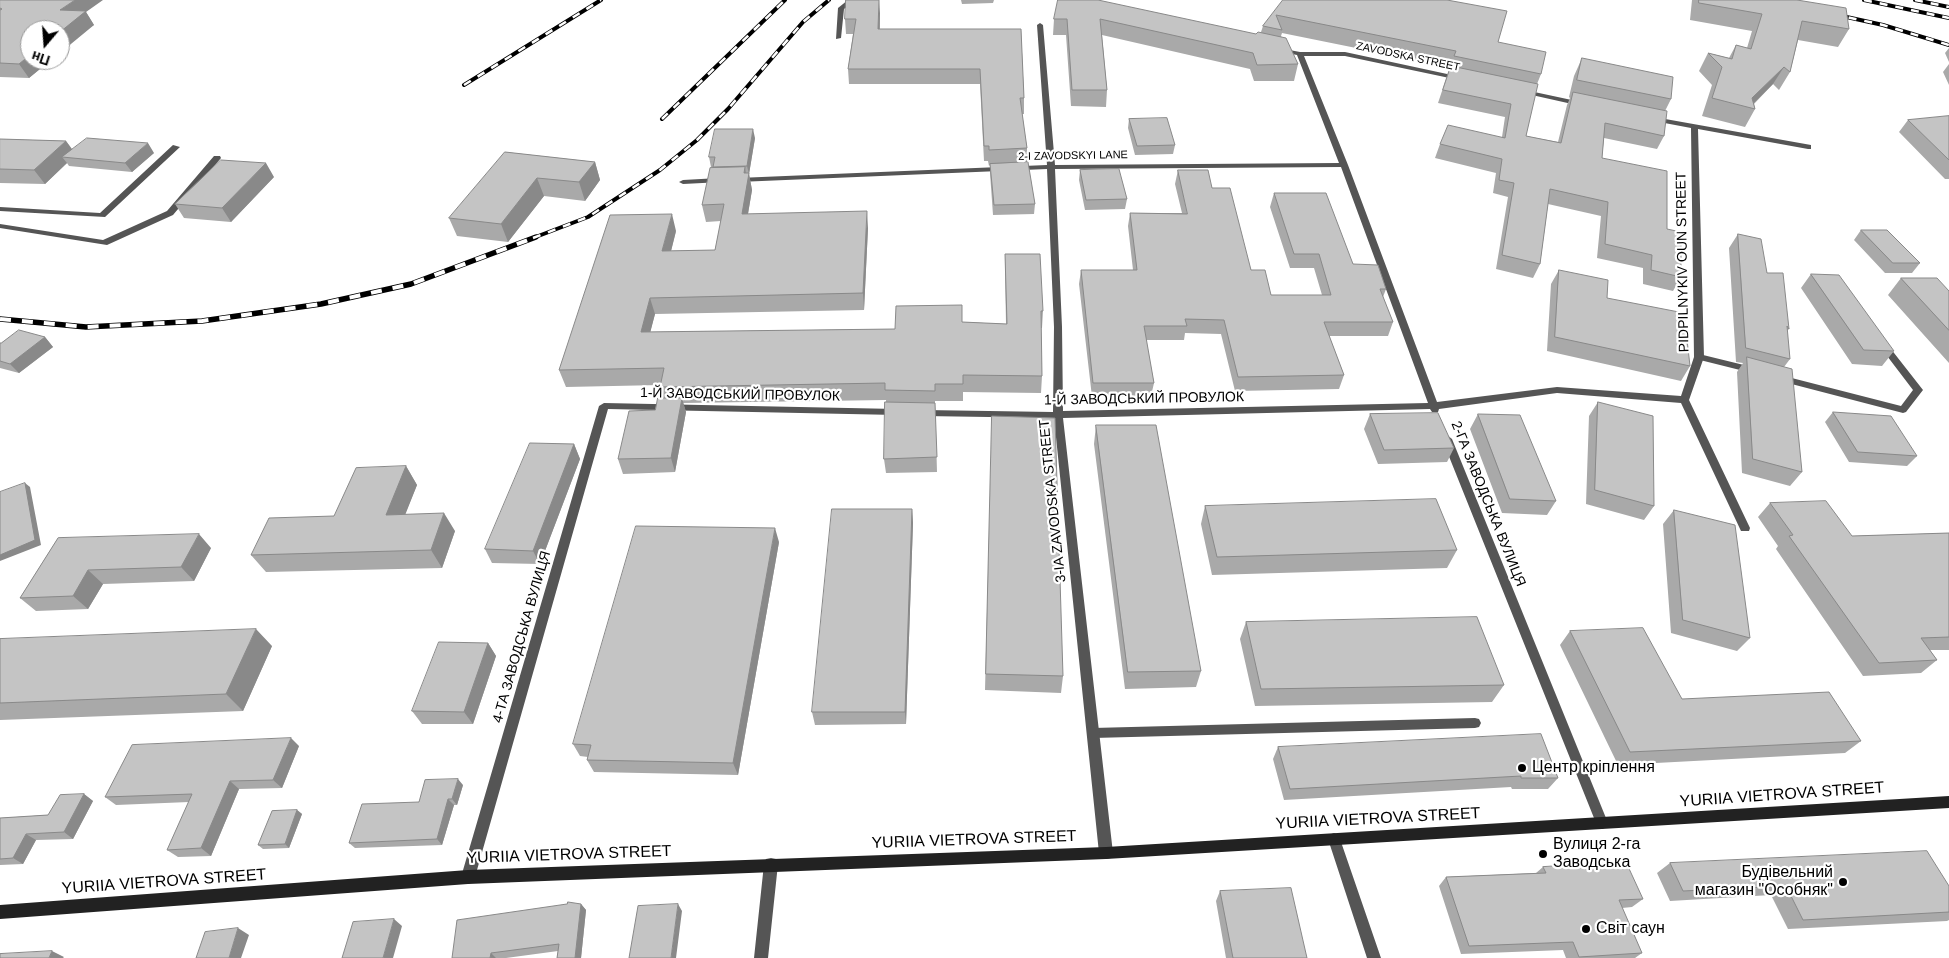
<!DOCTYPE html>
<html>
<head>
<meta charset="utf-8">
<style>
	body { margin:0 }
	#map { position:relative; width:1949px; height:958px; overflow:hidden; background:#fff; font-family:Helvetica,sans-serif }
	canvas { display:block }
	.north { position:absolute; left:20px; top:20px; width:50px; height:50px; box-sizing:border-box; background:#fff; border:1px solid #999; border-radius:50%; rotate:198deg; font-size:14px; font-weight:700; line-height:20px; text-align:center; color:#000 }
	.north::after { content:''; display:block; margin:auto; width:18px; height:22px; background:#000; clip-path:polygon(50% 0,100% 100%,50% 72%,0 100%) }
</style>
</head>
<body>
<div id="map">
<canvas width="1949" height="958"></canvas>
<div class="north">Пн</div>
</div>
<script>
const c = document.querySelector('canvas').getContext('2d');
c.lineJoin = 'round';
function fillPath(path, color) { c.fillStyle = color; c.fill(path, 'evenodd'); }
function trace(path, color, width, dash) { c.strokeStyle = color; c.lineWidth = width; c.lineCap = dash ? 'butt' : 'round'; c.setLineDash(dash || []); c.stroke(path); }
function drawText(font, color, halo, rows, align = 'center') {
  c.font = font + ' Helvetica,sans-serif'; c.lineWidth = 4.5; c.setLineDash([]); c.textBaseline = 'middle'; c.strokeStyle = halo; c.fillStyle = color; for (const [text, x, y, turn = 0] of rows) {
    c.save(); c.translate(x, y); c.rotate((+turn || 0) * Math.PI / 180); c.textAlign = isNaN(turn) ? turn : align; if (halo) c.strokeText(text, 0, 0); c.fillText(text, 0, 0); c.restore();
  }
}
const lane = new Path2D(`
	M173 145 180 147 105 217 0 211V207L100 213Z
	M214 156H220L221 158 173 215 107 245 0 228V224L103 240 167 211Z
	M1884 343 1887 344 1923 390 1906 412 1903 413 1780 381 1775 378 1780 375 1901 406 1913 390 1881 348 1880 346Z
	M1699 354 1752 367 1757 370 1752 373 1696 359 1694 357Z
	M1475 718 1479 719 1481 723 1479 727 1475 728 1093 738 1089 737 1087 733 1089 729 1093 728Z
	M1334 833 1339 835 1340 839 1381 958H1367L1328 839 1329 835Z`);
const street = new Path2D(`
	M848 0H855L844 9 841 38 836 39 838 8Z
	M1040 23 1043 25 1055 165 1339 163 1297 55 1277 51 1276 50 1279 48 1300 52H1345L1461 77V79L1459 80 1345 56H1304L1348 165 1437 402 1557 387 1681 396 1694 357 1691 128 1654 121 1650 119 1654 117 1811 145V149H1808L1698 129 1704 357 1689 400 1750 528 1749 531H1741L1681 403 1557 393 1439 409 1438 412H1432L1430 409 1063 418 1113 853 1111 858 1106 859 1101 858 1099 853 1054 418 924 416 919 413 924 410 1053 412 1054 327 1047 169 738 182 734 180 738 178 1047 165 1037 25ZM1341 167 1428 403 1063 411 1062 327 1055 169Z
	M1525 90 1581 102 1584 104 1581 106 1523 93V91Z
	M719 178H722V182L683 184 679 182 683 180Z
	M604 403 897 409 902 412 897 415 608 409 475 877 473 882 468 884 463 882 461 877 599 406Z
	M1447 435 1452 439 1608 823 1607 827 1602 829 1597 827 1596 823 1442 439Z
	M771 858 776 859 778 864 768 958H754L764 864 766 859Z`);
const secondary = new Path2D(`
	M1949 796V808L1106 859 468 884 0 919V905L468 870 1106 847Z`);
const railFar1 = new Path2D(`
	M1864 0 1949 18
	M1915 0 1949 7
	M1833 14 1883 25 1949 45
	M464 85 601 0
	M662 119 785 0
	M533 238 588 217 660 170 697 140 728 109 803 22 829 0`);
const rail = new Path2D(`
	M0 319 86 327 202 321 321 304 411 284 536 237`);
const wall = new Path2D(`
	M0 0 86 12 94 25 30 60H51L29 78 0 77Z
	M961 0H994L993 3 962 4Z
	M1058 0 1256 34 1261 32 1263 26 1283 0 1498 42 1541 74 1537 84 1526 136 1558 142 1567 105 1570 98 1569 97 1574 76 1582 58 1671 99 1665 111 1664 136 1657 149 1604 138 1602 158 1667 229 1681 277 1673 291 1643 284V268L1597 258 1601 216 1548 204 1540 264 1533 278 1496 269 1508 197 1493 193 1496 173 1435 158 1440 144 1502 137 1505 117 1438 103 1450 67 1282 33 1281 36 1298 64 1294 81H1254L1250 69 1102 35 1107 90 1106 107 1071 106 1066 35H1053L1054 19Z
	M1692 0H1797L1849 29 1838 47 1798 40 1790 72 1779 90 1773 84 1754 104 1755 109 1745 127 1702 116 1712 85 1699 71 1708 53 1729 58 1736 45 1747 48 1752 31 1690 20Z
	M880 13V29H1021L1024 98V114H1022L1027 148V162L1035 204 1034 214 993 215 990 173V165L989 166 988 161H984L980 84H849L848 69 853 34H846L845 19Z
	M1949 48V62L1945 53Z
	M1949 64V85L1943 72Z
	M1949 116V179H1945L1899 132 1908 120Z
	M1129 119 1175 145 1173 154 1135 155 1128 128Z
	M755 138 749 174 752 190 748 214 868 228 864 310 655 314 650 332 895 329 962 322 1006 324 1005 270V254L1043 311 1042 328H1041L1042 376 1041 393 963 392V401H935L937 472 886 473 884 459 886 400 683 403 686 412 675 472 623 474 618 459 655 410 663 398 660 387V385L566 387 559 370 676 231 671 251 715 250 721 221 706 222 702 205 713 168V167H711L709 157Z
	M0 139 66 141 72 149 154 153 132 172 69 166 67 163 45 184 0 183Z
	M505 152 595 162 600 180 585 201 544 196 508 242 457 236 449 218Z
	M1080 170 1127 199 1125 209 1085 210 1079 180Z
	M1178 170 1212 188 1251 270 1271 295H1322L1314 268H1290L1270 207 1274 193 1353 264 1386 289 1383 297 1393 322 1388 336H1329L1344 375 1339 389 1235 391 1221 334 1185 333 1184 340H1146L1154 383 1151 396 1092 397 1079 284 1081 270H1133L1128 226 1130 213H1182L1175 184Z
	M274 177 231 222 184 218 175 204Z
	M1861 230 1920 263 1912 273H1885L1854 240Z
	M1738 234 1767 273 1789 329 1787 331 1790 359 1784 367 1802 472 1790 486 1742 473 1737 372 1743 363 1736 362 1729 248Z
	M1559 270 1607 298 1690 366 1681 381 1547 351 1551 284Z
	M1811 274 1894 351 1882 366 1852 364 1801 288Z
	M1901 278 1949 291V363L1888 295Z
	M45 337 53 347 19 373 0 368V343Z
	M1598 402 1654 506 1644 520 1586 504 1589 416Z
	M1833 412 1917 456 1907 466 1849 462 1825 422Z
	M1370 414 1454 448 1447 462 1378 464 1364 429Z
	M1478 414 1556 501 1547 515 1502 513 1470 429Z
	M992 416 1063 676 1061 693 985 690Z
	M1096 425 1201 671 1196 687 1125 689 1094 444Z
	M574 444 580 459 540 564 492 563 485 549Z
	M406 466 417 485 405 514 455 531 442 568 266 572 251 555 334 516Z
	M1770 503 1852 536 1949 533V650H1930L1937 660 1921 673 1863 676 1776 549 1778 546 1758 517Z
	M1205 506 1457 550 1447 568 1212 575 1201 524Z
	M912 509 913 523 906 724 815 725 812 712Z
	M1674 510 1750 638 1737 651 1671 633 1663 524Z
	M58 538 211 548 194 581 103 584 88 609 36 611 20 598Z
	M779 542 738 775 594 772 587 760 588 757 580 756 573 744Z
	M1246 622 1504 685 1492 702 1255 706 1240 639Z
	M1570 631 1682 699 1861 741 1845 753 1618 765 1560 645Z
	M0 639 272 646 243 711 0 720Z
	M488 643 496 656 473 724H422L412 711Z
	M299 746 282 788 239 789 211 856 178 857 167 850 189 802 116 805 105 797Z
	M1278 747 1558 778 1548 789H1512L1511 787 1284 800 1273 759Z
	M463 785 457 805H454L442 845 355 848 349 843 419 802Z
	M84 794 93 801 73 839 36 840 23 864 0 865V818L48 815Z
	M297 810 302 814 289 848 263 849 258 845Z
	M1670 863 1949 886V920L1947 921 1788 929 1771 895 1670 901 1657 873Z
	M1543 867 1643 899 1632 907 1622 908 1642 953 1635 958H1566L1563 950 1461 954 1439 886 1446 877 1536 873Z
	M1220 891 1307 958H1226L1216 901Z
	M581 904 586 910 581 958H557L558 951 506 958H452Z`);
const shadedWall = new Path2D(`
	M75 0H103L86 12 94 25 60 53V10Z
	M879 0 880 13 879 44 878 29Z
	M30 55V60H51L29 78 19 64Z
	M1784 67 1773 84 1750 107 1752 98Z
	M753 129 755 138 749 174 752 190 745 231 742 214 744 173 745 167 747 182 749 174 747 166Z
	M66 141 76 155 62 157 67 163 45 184 34 170Z
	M148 143 154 153 132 172 125 163Z
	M595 162 600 180 585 201 579 182Z
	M266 163 274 177 231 222 222 208Z
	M537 178 544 196 508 242 501 224Z
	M867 211 868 228 864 310 863 293Z
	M672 214 676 231 667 267 662 251Z
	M650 298 655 314 646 349 641 332Z
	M45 337 53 347 19 373 10 364Z
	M682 398 686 412 675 472 671 458Z
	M574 444 580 459 540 564 533 551Z
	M406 466 417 485 398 533 386 515Z
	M25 483 30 487 41 545 0 561V555Z
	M912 509 913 523 906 724 905 712Z
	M444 513 455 531 442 568 431 550Z
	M775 528 779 542 738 775 733 763Z
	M199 534 211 548 194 581 181 567Z
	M88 570 103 584 88 609 73 596Z
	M256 629 272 646 243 711 226 694Z
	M488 643 496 656 473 724 464 712Z
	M291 738 299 746 282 788 273 780Z
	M458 779 463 785 457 805 452 799Z
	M230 781 239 789 211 856 201 848Z
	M84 794 93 801 73 839 64 832Z
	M448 799 454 805 442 845 437 839Z
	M297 810 302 814 289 848 285 844Z
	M26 834 36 840 23 864 13 858Z
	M581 904 586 910 581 958H575Z
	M678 904 682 911 676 958H671Z
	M394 919 402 926 393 958H383Z
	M238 928 249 935 241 958H229Z
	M52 951 64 957 63 958H49Z
	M491 953 496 958H490Z`);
const building = new Path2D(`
	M0 0H75L60 10 86 11 60 32V30H30V55L19 64 0 63V10L2 9 0 8Z
	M846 0H879L878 29H1021L1024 98H1020L1027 148 989 150V146H984L980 69H848L856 19H845Z
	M1058 0H1098L1256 34 1258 32 1286 38 1298 64 1257 65 1253 53 1100 19 1107 90H1072L1067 19H1054Z
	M1283 0H1447L1507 11 1498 42 1546 52 1541 74 1454 56 1456 51 1276 15 1282 30 1263 26Z
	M1699 0H1797L1846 8 1849 29 1802 21 1790 72 1784 67 1752 98 1755 109 1712 98 1722 67 1708 53 1732 59 1736 45 1751 49 1762 14 1699 3Z
	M1582 58 1673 77 1671 99 1577 80Z
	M1451 66 1538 84 1526 136 1561 143 1573 92 1667 111 1664 136 1605 123 1602 158 1667 171V229L1681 232V277L1651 270 1652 255 1605 244 1608 202 1550 189 1540 264 1502 255 1514 183 1499 180 1502 159 1440 144 1448 125 1505 138 1511 104 1443 90Z
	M1949 116V160L1908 120Z
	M1167 118 1175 145 1137 146 1129 119Z
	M715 129H753L747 166 713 167 715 157H709Z
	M87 138 148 143 125 163 62 157Z
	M0 139 66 141 34 170 0 169Z
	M505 152 595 162 579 182 537 178 501 224 449 218Z
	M221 160 266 163 222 208 175 204Z
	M1028 162 1035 204 994 205 990 164Z
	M745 167 744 173H749L742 214 867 211 863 293 650 298 641 332 895 329 896 306 962 305V322L1007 324 1005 254H1040L1043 311H1041L1042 376 963 375V384H935V391L885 390V383L660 387 664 368 559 370 610 215 672 214 662 251 715 250 724 204 702 205 710 168Z
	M1119 169 1127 199 1086 200 1080 170Z
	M1178 170H1208L1212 188H1230L1251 270H1265L1271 295H1331L1319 254H1294L1274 193H1326L1353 264 1378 265 1386 289H1380L1393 322H1324L1344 375 1238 377 1224 320 1185 319 1187 326H1144L1154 383H1093L1081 270H1137L1130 213 1187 214Z
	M1861 230H1887L1920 263H1893Z
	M1738 234 1761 239 1767 273H1783L1789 329 1787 326 1790 359 1746 348Z
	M1559 270 1608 280 1607 298 1684 313 1690 366 1555 337Z
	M1811 274 1839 275 1894 351 1864 350Z
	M1901 278H1937L1949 291V330Z
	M19 330 45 337 10 364 0 361V343H1Z
	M1747 357 1792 369 1802 472 1753 459Z
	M658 398H682L671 458 618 459 629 411 655 410Z
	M885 402 935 403 937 457 884 459Z
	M1598 402 1653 416 1654 506 1595 490Z
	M1833 412 1891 416 1917 456 1858 452Z
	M1438 413 1454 448 1384 450 1370 414Z
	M1478 414 1520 415 1556 501 1510 499Z
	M992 416 1055 418 1063 676 986 674Z
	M1096 425H1156L1201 671 1128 672Z
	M530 443 574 444 533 551 485 549Z
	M406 466 386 515 444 513 431 550 251 555 269 518 334 516 356 468Z
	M25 483 35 540 0 555V492Z
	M1436 499 1457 550 1217 557 1205 506Z
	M1826 501 1852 536 1949 533V637L1921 638 1937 660 1879 663 1789 536 1793 535 1770 503Z
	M832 509H912L905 712H812Z
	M1674 510 1735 525 1750 638 1683 620Z
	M636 526 775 528 733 763 587 760 591 745 573 744Z
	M199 534 181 567 88 570 73 596 20 598 58 538Z
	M1477 617 1504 685 1261 689 1246 622Z
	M1643 628 1682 699 1829 692 1861 741 1630 752 1570 631Z
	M256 629 226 694 0 703V639Z
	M439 642 488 643 464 712 412 711Z
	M1541 734 1558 778H1521V776L1290 789 1278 747Z
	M291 738 273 780 230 781 201 848 167 850 192 794 105 797 132 745Z
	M458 779 452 799H448L437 839 349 843 362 804 419 802 425 780Z
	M84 794 64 832 26 834 13 858 0 859V818L48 815 60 795Z
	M297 810 285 844 258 845 272 811Z
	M1927 851 1949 886V912L1803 920 1786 886 1683 891 1670 863Z
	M1626 862 1643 899 1619 900 1642 953 1579 957 1573 942 1469 946 1446 877 1546 873 1543 867Z
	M1291 888 1307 958H1233L1220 891Z
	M568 902 581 904 575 958H557L559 944 491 953 490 958H452L457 920 567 904Z
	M678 904 671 958H629L638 906Z
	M394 919 383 958H342L353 922Z
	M238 928 229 958H196L205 932Z
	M52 951 49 958H0V954Z`);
const markers = [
	[1522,768,5,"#000"],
	[1543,854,5,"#000"],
	[1843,882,5,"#000"],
	[1586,929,5,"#000"]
];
const farStreetnames = [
	["ZAVODSKA STREET",1408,57,12],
	["2-I ZAVODSKYI LANE",1073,156,-1]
];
const streetNames = [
	["PIDPILNYKIV OUN STREET",1683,262,-91],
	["1-Й ЗАВОДСЬКИЙ ПРОВУЛОК",740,395,1],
	["1-Й ЗАВОДСЬКИЙ ПРОВУЛОК",1144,399,-1],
	["3-IA ZAVODSKA STREET",1053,501,-96],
	["2-ГА ЗАВОДСЬКА ВУЛИЦЯ",1488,504,68],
	["4-ТА ЗАВОДСЬКА ВУЛИЦЯ",522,637,-74]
];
const nearPoinames = [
	["Центр кріплення",1532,768],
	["Вулиця 2-га",1553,845],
	["Заводська",1553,863],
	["Будівельний",1833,873,"right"],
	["магазин \"Особняк\"",1833,891,"right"],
	["Світ саун",1596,929]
];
const nearStreetnames = [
	["YURIIA VIETROVA STREET",1782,795,-4],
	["YURIIA VIETROVA STREET",1378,819,-3],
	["YURIIA VIETROVA STREET",974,840,-2],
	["YURIIA VIETROVA STREET",569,855,-2],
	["YURIIA VIETROVA STREET",164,882,-4]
];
fillPath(lane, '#555');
fillPath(street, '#555');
fillPath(secondary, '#222');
trace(railFar1, '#000', 4);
trace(rail, '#000', 5.5);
trace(railFar1, '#fff', 2.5, [8]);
trace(rail, '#fff', 4, [11]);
fillPath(wall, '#a9a9a9');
fillPath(shadedWall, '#898989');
fillPath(building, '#c4c4c4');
trace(building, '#898989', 1);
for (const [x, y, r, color] of markers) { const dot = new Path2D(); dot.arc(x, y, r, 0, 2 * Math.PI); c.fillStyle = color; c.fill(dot); trace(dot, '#fff', 2); }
drawText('11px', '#000', '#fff', farStreetnames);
drawText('14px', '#000', '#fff', streetNames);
drawText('16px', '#000', '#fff', nearPoinames, 'left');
drawText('16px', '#000', '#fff', nearStreetnames);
</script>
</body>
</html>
